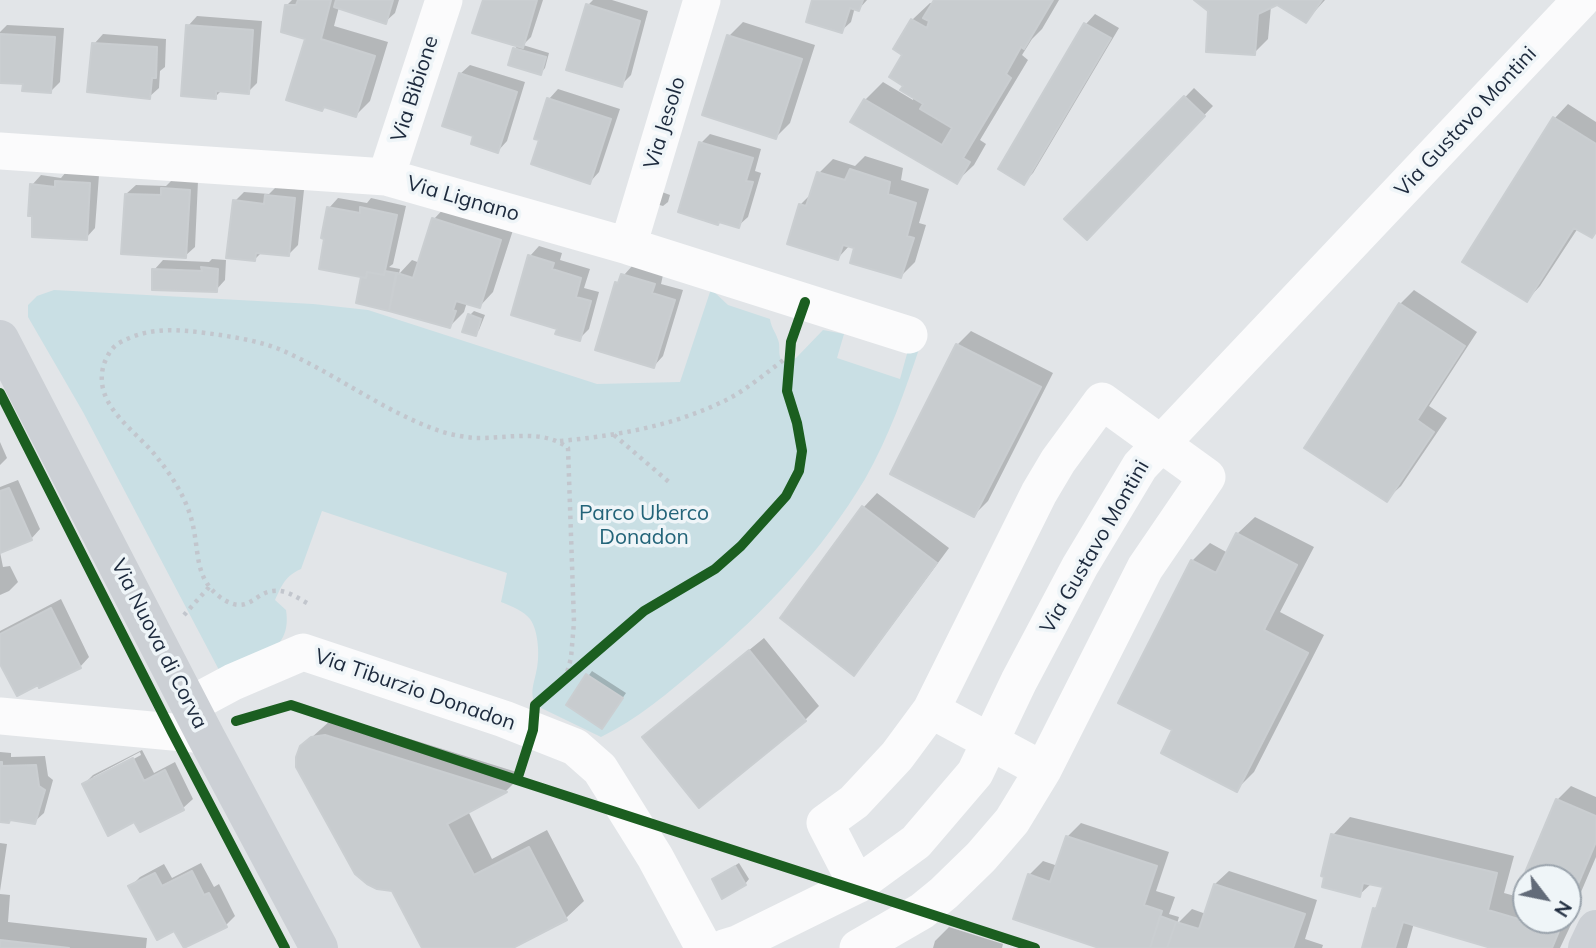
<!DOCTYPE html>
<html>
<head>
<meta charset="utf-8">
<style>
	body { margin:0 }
	#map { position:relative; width:1596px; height:948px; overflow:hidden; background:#e2e5e8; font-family:Mulish,sans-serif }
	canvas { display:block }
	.north { position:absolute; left:1512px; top:864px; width:70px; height:70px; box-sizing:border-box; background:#eff5f8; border:2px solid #9ba4ad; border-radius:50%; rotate:122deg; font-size:19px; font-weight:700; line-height:28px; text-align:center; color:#1d2a3d }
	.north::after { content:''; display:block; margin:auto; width:24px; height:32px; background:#626b79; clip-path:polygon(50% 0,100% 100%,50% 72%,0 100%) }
</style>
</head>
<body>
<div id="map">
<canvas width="1596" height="948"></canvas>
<div class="north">N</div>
</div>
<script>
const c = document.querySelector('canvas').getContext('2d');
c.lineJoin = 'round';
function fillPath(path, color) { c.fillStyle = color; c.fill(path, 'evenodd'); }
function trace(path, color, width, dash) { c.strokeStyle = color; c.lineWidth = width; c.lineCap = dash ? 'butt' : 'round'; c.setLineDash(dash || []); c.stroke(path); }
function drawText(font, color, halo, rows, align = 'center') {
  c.font = font + ' Mulish,sans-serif'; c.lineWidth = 7; c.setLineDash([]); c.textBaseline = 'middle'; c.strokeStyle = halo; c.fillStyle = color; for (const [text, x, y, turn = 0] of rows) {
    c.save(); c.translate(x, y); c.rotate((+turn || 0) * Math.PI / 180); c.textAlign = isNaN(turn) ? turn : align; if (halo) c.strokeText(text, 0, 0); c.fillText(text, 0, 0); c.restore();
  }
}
const green = new Path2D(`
	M711 289 728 305 770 319C771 328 777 334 779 343 780 351 778 354 782 362L796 358 823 330 844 334 837 358 900 379 910 343 920 346C905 391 889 437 865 479 822 551 765 612 700 666 669 692 638 719 601 737L535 705C530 692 533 687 536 673 540 659 539 631 530 619 524 611 511 606 501 602L507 573 322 511 301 569C285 576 282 585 275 600L286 610C293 655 252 658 219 670L83 412 28 317V305L37 296 54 290 313 304 368 310 597 384 680 382Z`);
const shadow = new Path2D(`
	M292 0H399L395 13 385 22 339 7 334 26 388 42 370 101 356 115 326 106 322 109 308 38 286 6Z
	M484 0H543L531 37 523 45 549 53 545 68 541 73 515 49 518 45Z
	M593 0H612L648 11 631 75 621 85 588 5Z
	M814 0H867L859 9 855 7 851 22 841 31Z
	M936 0H1059L1042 29 1032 39 1022 55 1028 60 980 140 986 144 974 165 956 182 865 100 883 82 913 100 914 97 906 85 904 55 912 20 930 3 933 4Z
	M1196 0H1325L1306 21 1277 3 1271 6 1268 39 1254 53 1210 10Z
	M1095 14 1119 28 1033 173 1024 182 1000 169 1086 24Z
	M197 16 262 21 257 83 248 92 222 90 215 97 188 26Z
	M743 22 815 45 790 123 776 137 729 36Z
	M7 25 64 28 60 82 51 91 24 82 0 81V32Z
	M103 34 166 39 165 67 160 71 159 88 149 97 94 44Z
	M470 65 525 82 507 141 498 151 475 135 460 74Z
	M1194 88 1213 106 1087 237 1067 219Z
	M558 89 620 109 599 172 590 182 541 139 549 99Z
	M1568 104 1596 122V232L1578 228 1540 286 1527 300 1555 118Z
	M710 134 761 149 755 171 761 173 748 217 738 226 701 143Z
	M865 156 903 168 901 180 929 189 919 223 926 225 915 262 901 276 857 247 850 245 838 258 801 204 812 193 819 173 833 159 855 166Z
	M66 172 99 175 95 228 86 238 32 185 41 175 61 178Z
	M173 179 198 181 195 247 185 256 126 194 136 185 166 186Z
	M276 187 304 190 298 245 288 255 262 252 255 259 235 201 244 192 269 194Z
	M662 192 670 195 668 202 663 206 656 204Z
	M338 198 367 203 371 198 406 206 393 264 389 267 400 269 399 274 412 260 420 263 434 219 447 205 514 227 493 292 480 306 467 302 464 312 450 326 358 301 363 276 329 208Z
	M539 246 562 253 560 260 590 269 584 288 599 292 589 329 579 339 559 328 530 256Z
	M212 259 226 260 225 280 216 290 154 270 163 260 209 262Z
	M632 266 663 275 661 284 683 290 663 356 654 366 617 283Z
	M1414 290 1477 332 1429 406 1447 418 1401 486 1387 499 1400 304Z
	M474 311 485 315 479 330 475 334 470 315Z
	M971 331 1053 373 988 501 974 515 957 345Z
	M0 442 7 458 0 465Z
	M18 480 40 529 31 539 0 551V487Z
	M877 493 949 548 867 659 854 673 782 617 864 507Z
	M1255 517 1314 547 1280 612 1324 635 1254 772 1236 790 1192 561 1210 543 1228 553 1237 534Z
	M0 552 3 567 10 566 18 582 9 591 0 595Z
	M61 599 89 657 80 667 0 660V631Z
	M764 638 819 706 805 720 699 806 644 737 658 724Z
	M592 671 626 693 606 722 568 704Z
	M343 718 523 774 506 791 468 811 492 859 547 830 584 901 566 918 509 948H424L393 890 301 747 331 720Z
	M142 750 154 773 175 762 193 799 183 808 141 830 135 819 84 784 93 775ZM140 752 141 755 93 781V777Z
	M0 752 11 753V757L45 756 48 776 53 780 44 813 34 822 0 819Z
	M1571 786 1596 797V857L1578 899 1568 909V878H1526V896L1518 893 1557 800Z
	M1350 817 1514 856 1504 893 1526 899V920H1568V911L1576 914 1560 948H1497L1414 923 1407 948H1363L1374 909 1380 903 1385 886 1372 883 1359 895 1333 835Z
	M1081 823 1169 852 1156 891 1175 897 1169 914 1179 917 1177 924 1192 909 1206 914 1215 884 1229 871 1317 900 1305 939 1323 945 1322 948H1105L1029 875 1043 861 1058 866 1067 837Z
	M0 843 7 844 0 891Z
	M201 863 214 887 219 884 235 916 226 925 175 928 130 887 140 877 164 864 172 878Z
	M739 863 749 879 745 884 714 879Z
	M0 894 10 895 8 922 147 938 146 948H0Z
	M949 927 1003 944 1002 948H933L935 941Z`);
const building = new Path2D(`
	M298 0H331L321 39 375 56 356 117 324 107 322 111 286 100 305 39 281 32 285 5H296Z
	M336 0H393L386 24 334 7Z
	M483 0H537L523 48 472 33Z
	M812 0H863L859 11 850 8 842 33 806 22Z
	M934 0H1053L1024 49 1021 47 1006 74 1011 78 963 158 970 162 957 184 850 122 864 99 942 145 952 128 920 109 923 104 900 90 903 86 889 77 902 55 893 49 911 19 927 28 929 21 923 18Z
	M1194 0H1322L1306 23 1277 5 1258 14 1255 55 1206 52 1208 11Z
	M586 4 640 21 622 87 566 70Z
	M1084 23 1111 38 1024 185 998 169Z
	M186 25 253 30 249 94 216 91V99L181 96Z
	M0 34 55 37 51 93 22 91 23 84 0 83Z
	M727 35 802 59 776 139 702 115Z
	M92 43 157 47 156 78H152L150 99 87 92Z
	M513 48 546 57 541 75 508 65Z
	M459 73 517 92 498 153 471 144 473 136 442 126Z
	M1184 96 1205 116 1087 240 1064 219Z
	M547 98 611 119 590 184 531 164 539 140 534 139Z
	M1553 117 1596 144V232L1592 238 1574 228 1527 302 1462 262Z
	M699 142 753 158 746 181 753 182 739 228 719 222 718 225 678 212Z
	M850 169 890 182 888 194 916 203 907 236 914 238 901 278 850 263 854 248 843 245 838 260 787 244 799 204 806 206 817 172 845 180Z
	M55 181 90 183 87 240 32 237V216H28L30 184 55 187Z
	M161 188 190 190 186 258 121 254 125 194 161 195Z
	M265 195 295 198 289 256 256 253 255 261 226 258 233 200 264 204Z
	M327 207 360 213V207L397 215 384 275 367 272 366 278 319 269 324 239 321 238Z
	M432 218 501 240 480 308 456 301 453 310 456 311 450 328 389 311 397 273 413 278Z
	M528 255 554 263 552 269 581 278 576 297 591 301 580 341 555 334 557 329 511 315Z
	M201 267 218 269 217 292 152 290V269L202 271Z
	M385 271 396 273 389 311 356 303 361 277 366 278 367 272 384 275Z
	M621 274 655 284 652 293 675 300 654 368 595 350 615 282 618 283Z
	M1399 303 1465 346 1417 420 1434 432 1387 502 1304 448Z
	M468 314 481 319 476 336 462 332Z
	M956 344 1041 387 974 517 890 474Z
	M9 488 32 540 0 553V491Z
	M862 506 937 563 854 676 780 618Z
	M1236 533 1297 565 1264 630 1308 653 1237 792 1161 753 1172 730 1118 703 1191 560 1216 573Z
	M51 608 81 668 39 688 38 685 17 696 0 664V634Z
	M749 650 806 721 699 808 642 737Z
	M586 674 623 698 602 729 566 705Z
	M325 735 507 792 447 824 474 875 529 847 567 920 513 948H422L392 891 377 889 367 884 355 874 296 767V757L300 746 311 737Z
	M133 758 144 781 165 770 184 810 140 832 134 822 108 836 82 784Z
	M0 762H2V766L36 765 39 786 45 790 35 824 10 820 9 823 0 822Z
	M1556 799 1596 816V842L1568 908V878H1526V898L1516 894Z
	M1331 834 1497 873 1488 910 1559 931 1552 948H1491L1403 922 1395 948H1362L1373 908 1376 909 1383 887 1363 883 1360 897 1322 887 1324 877 1321 876Z
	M1066 836 1157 866 1144 905 1162 911 1150 948H1099L1013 919 1028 874 1050 882Z
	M735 866 746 885 722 899 712 879Z
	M192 871 204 895 209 893 227 927 184 948 174 931 157 940 128 886 155 873 162 886Z
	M1214 884 1305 914 1293 948H1167L1176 922 1199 929Z
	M1160 916 1176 922 1167 948H1150Z
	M0 940 69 948H0Z`);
const path = new Path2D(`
	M614 435 669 482
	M560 441C615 436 672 426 722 402 746 391 768 371 789 356
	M307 603C296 597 285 589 273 591 253 593 248 617 220 597 196 579 199 556 194 531 190 505 175 480 159 460 138 431 91 406 104 364 107 356 111 348 119 343 148 327 174 329 206 333 234 337 263 341 288 353 338 376 383 410 434 429 447 434 462 437 476 438 505 439 543 428 568 448L574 622 571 658 565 680
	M184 615 210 586`);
const minor = new Path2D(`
	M0 151 386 177 628 246 909 335
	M386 177 444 0
	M628 246 702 0
	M190 705 233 682 303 652 504 719 575 747 600 769 655 857 704 948
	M931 710 1043 770
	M0 716 205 735
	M857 885 825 823 854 802 897 756 931 710 1039 493 1058 461 1102 401 1207 477 1145 568 1043 770 1012 821 981 857 944 893 922 911 858 948
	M724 948 737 944 857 885 916 842 975 773 1019 681 1080 566 1140 466 1581 0`);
const major = new Path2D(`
	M0 339 205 735 319 948
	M1587 948 1596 929`);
const cycleway = new Path2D(`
	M805 302 791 342 787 391 797 423 802 451 799 471 786 496 741 546 715 569 644 611 535 705 533 730 517 780 1035 948
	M0 393 172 732 285 948
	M236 721 291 705 517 780`);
const streetNames = [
	["Via Bibione",415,89,-72],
	["Via Gustavo Montini",1466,122,-47],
	["Via Jesolo",665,123,-73],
	["Via Lignano",463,199,16],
	["Via Gustavo Montini",1095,547,-60],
	["Via Nuova di Corva",159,644,63],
	["Via Tiburzio Donadon",415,690,19]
];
const parkNames = [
	["Parco Uberco",644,514],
	["Donadon",644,538]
];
fillPath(green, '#c9dfe4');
fillPath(shadow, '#0003');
fillPath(building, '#c8cccf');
trace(building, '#caced1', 2);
trace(path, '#c2c6cd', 4.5, [3.5, 5]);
trace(minor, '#fbfbfc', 37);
trace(major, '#ccd0d5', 38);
trace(cycleway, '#1b5e20', 10);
drawText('21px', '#1d2a3d', '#eff5f8', streetNames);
drawText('21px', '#236479', '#eff5f8', parkNames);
</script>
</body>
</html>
